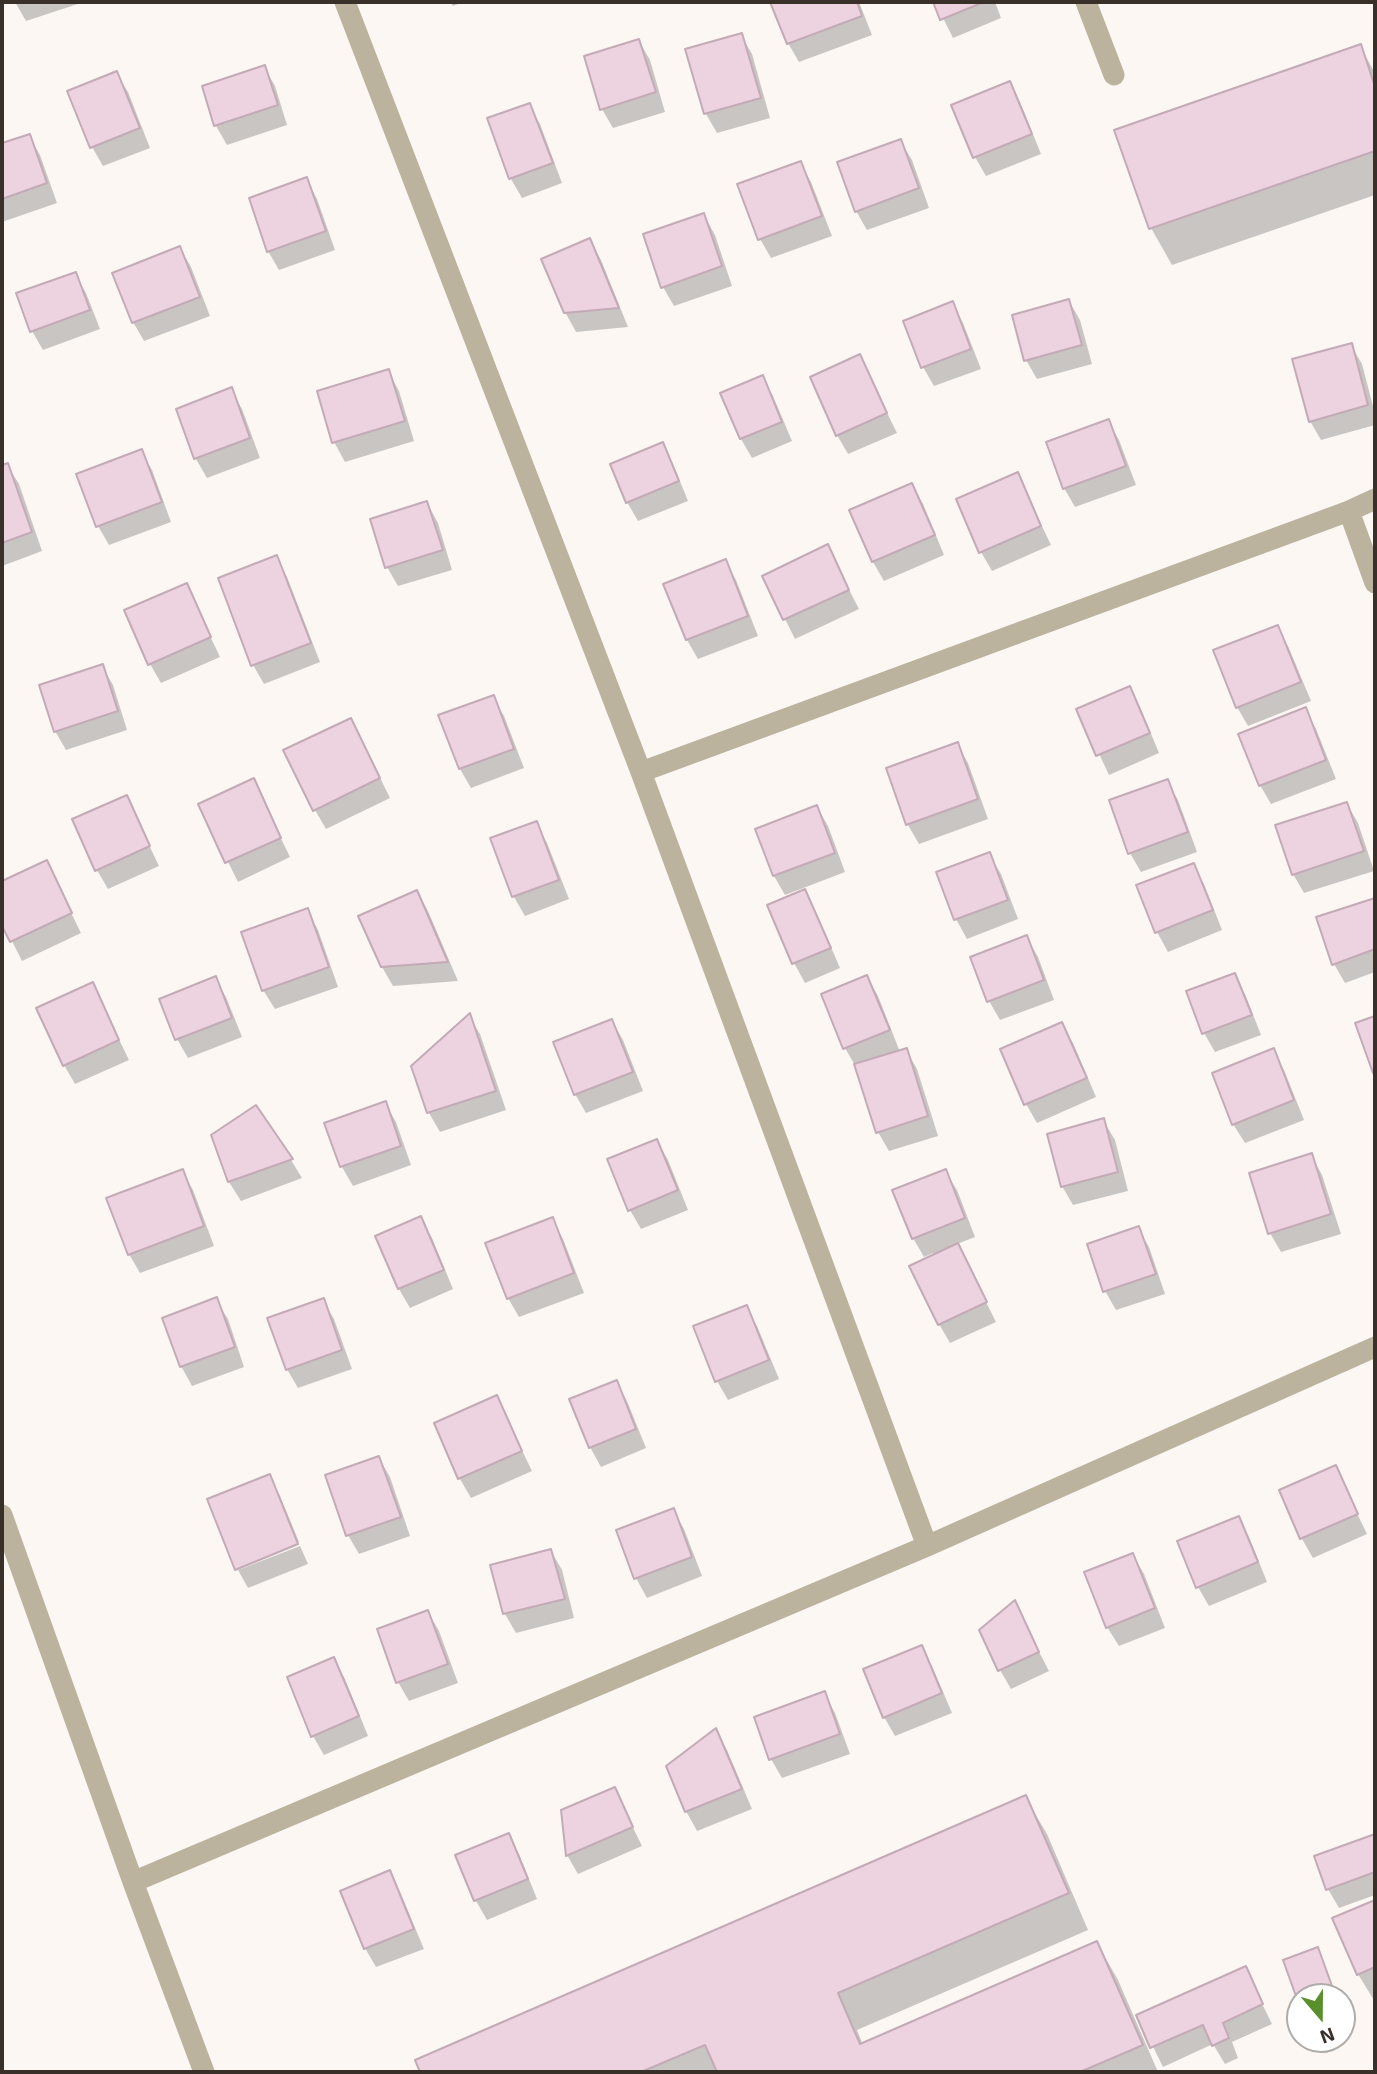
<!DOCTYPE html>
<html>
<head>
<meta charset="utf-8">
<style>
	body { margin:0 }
	#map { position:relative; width:1377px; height:2074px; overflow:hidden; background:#fcf7f3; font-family:"Exo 2",sans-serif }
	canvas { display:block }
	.frame { position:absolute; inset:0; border:4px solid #393029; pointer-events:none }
	.north { position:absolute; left:1286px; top:1983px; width:70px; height:70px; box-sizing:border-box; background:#fff; border:2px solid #b0aca9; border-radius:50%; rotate:160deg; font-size:19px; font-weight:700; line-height:28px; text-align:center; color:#393029 }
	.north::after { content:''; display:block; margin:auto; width:24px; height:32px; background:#5a902c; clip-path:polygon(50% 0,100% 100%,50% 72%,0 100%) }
</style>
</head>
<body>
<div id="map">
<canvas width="1377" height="2074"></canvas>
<div class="frame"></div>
<div class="north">N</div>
</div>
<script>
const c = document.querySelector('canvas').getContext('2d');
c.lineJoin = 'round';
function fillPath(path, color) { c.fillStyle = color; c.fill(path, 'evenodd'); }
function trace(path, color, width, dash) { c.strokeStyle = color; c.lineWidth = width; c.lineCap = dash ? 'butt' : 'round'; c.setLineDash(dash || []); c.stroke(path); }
const shadow = new Path2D(`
	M15 2H14H84L26 21Z
	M450 2H464L453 6Z
	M772 2H859L872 35 799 62 788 43Z
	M935 2H995L1001 18 953 38Z
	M741 35 752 54 770 118 717 133 706 114 688 50Z
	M639 41 650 60 665 112 613 128 602 109Z
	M1360 46 1375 73V195L1172 265 1151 228Z
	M264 67 275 86 287 125 227 145 216 126 204 88Z
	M116 73 128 92 150 148 103 166 92 147Z
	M1009 83 1020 102 1041 154 986 176 975 157 954 106Z
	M529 105 540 124 562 183 522 198 511 179 489 120Z
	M29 136 40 155 57 203 2 222V145Z
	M900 141 912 160 929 208 867 230 856 211Z
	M800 163 811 182 832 236 771 258 760 239 739 186Z
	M306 179 317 199 335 250 279 270 268 251Z
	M704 215 715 235 732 286 674 306 663 287Z
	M590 241 601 260 628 327 576 332 565 312Z
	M180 248 191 267 210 316 144 341 133 322Z
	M75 274 86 293 100 329 43 350 32 331Z
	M1069 301 1080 320 1092 364 1037 379 1026 360Z
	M952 303 963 323 981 369 934 386 923 367Z
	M1351 345 1362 364 1375 414V425L1321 440 1310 421Z
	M859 356 897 433 848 454 837 435Z
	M388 371 399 391 414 441 345 462 334 442Z
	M762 377 773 396 792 441 752 458 741 439Z
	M231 390 242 409 260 458 207 478 196 459 178 410Z
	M1108 421 1119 440 1136 485 1075 507 1064 488Z
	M662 444 673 464 688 501 638 521 627 502Z
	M141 451 152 470 171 522 109 545 98 526Z
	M7 465 19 484 42 551 2 566V467Z
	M1017 474 1051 545 992 571 981 552Z
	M912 485 923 504 944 555 884 581 873 562 851 511Z
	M427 503 438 523 452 570 398 586 387 567Z
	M827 547 859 609 795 639 764 577Z
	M276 558 287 577 320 662 264 684 253 665Z
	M725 561 736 580 758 636 698 659 687 640 666 584Z
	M186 585 220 657 161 683 150 664Z
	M1277 627 1288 646 1311 701 1248 726 1237 707Z
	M102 666 113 685 127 730 66 750 55 731Z
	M1129 688 1140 707 1159 753 1109 775 1078 709Z
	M493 697 504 716 524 768 471 788 460 769 440 716Z
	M1305 709 1316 729 1336 779 1271 804 1260 785Z
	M361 739 390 798 326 829 315 810Z
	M957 744 968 763 988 819 919 844 908 825 888 769Z
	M253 781 290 857 238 882 200 805Z
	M1167 781 1178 800 1197 852 1141 872 1130 853Z
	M126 797 159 866 108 889 97 870Z
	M1347 804 1358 823 1374 871 1304 893 1293 874Z
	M817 807 828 826 845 872 785 895 774 876 757 830Z
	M536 823 547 843 569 899 525 916 514 897 492 839Z
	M989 855 1001 874 1018 919 967 939 956 919Z
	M46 862 81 933 22 961 2 921V883Z
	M1193 865 1204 884 1222 930 1168 952 1157 932 1139 886Z
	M804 891 815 910 840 968 805 983 794 963 769 906Z
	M417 892 428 911 458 981 393 986 382 967Z
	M1374 900 1375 972 1345 983 1334 964Z
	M307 910 318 930 338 987 275 1009 263 990Z
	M1027 938 1038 957 1054 1000 1000 1020 989 1001Z
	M1234 975 1245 994 1261 1035 1215 1052 1204 1033Z
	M867 977 878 996 900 1052 906 1050 917 1069 938 1136 889 1151 878 1132 856 1067 845 1048Z
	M215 978 226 997 242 1037 188 1058 177 1039Z
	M92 984 129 1060 75 1084 64 1065Z
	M469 1016 480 1034 506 1110 440 1132 429 1113 413 1066Z
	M612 1021 623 1040 643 1091 586 1113 575 1094Z
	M1061 1024 1073 1043 1096 1097 1037 1123 1026 1104Z
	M1273 1051 1284 1070 1304 1120 1245 1143 1233 1124Z
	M385 1103 396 1122 411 1165 353 1186 342 1167 327 1124Z
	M1103 1120 1115 1140 1128 1191 1073 1205 1062 1186Z
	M213 1136 291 1160 302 1178 241 1201 229 1182Z
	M657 1141 668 1160 688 1210 641 1229 630 1210Z
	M1311 1155 1322 1175 1341 1234 1281 1252 1270 1233Z
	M182 1171 193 1190 214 1246 140 1273 129 1254Z
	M945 1171 957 1190 975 1237 957 1244 996 1322 950 1343 939 1324 935 1256 933 1253 924 1257 913 1238Z
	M421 1219 432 1238 453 1289 410 1308 399 1289Z
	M552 1220 563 1239 584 1293 519 1317 508 1298Z
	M1138 1228 1149 1247 1165 1294 1116 1310 1105 1291Z
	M216 1300 228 1319 244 1367 192 1386 181 1366Z
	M323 1300 334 1319 352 1369 298 1388 287 1369Z
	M746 1307 757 1326 779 1379 728 1400 717 1381Z
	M616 1382 627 1401 646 1448 601 1467 590 1447 571 1400Z
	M496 1397 532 1471 471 1498 460 1479 436 1424Z
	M379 1458 390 1477 410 1536 359 1554 348 1535Z
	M1335 1468 1367 1534 1313 1558 1302 1539 1281 1491Z
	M269 1477 280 1496 299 1542 237 1567Z
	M673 1510 684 1529 702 1576 647 1598 636 1578 618 1531Z
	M1238 1518 1249 1537 1267 1582 1209 1606 1198 1587Z
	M300 1546 308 1564 248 1588 238 1570Z
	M551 1551 562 1570 574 1618 516 1633 505 1614 492 1566Z
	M1133 1555 1144 1574 1165 1628 1119 1646 1107 1627Z
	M1014 1603 1049 1671 1011 1689 1000 1670Z
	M428 1612 439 1631 458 1683 409 1701 398 1682Z
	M921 1647 932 1666 952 1713 895 1736 884 1717Z
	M334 1660 345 1679 368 1736 324 1755 313 1736Z
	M824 1693 835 1713 850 1754 782 1778 771 1759 756 1718Z
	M716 1731 727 1750 752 1809 697 1831 686 1811 668 1767Z
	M614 1789 642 1846 578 1874 567 1855Z
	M1025 1797 1047 1834 1088 1930 857 2030 863 2045 1097 1943 1118 1980 1158 2072H422L417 2061Z
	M508 1835 519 1854 537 1899 487 1920 476 1901 457 1856Z
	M1375 1836V1895L1339 1908 1328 1889 1316 1857Z
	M389 1872 400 1892 424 1949 376 1967 365 1948Z
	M1375 1902V2002L1358 1974 1335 1919Z
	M1317 1949 1336 1995 1300 1997V2001L1298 1998Z
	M1245 1969 1272 2024 1232 2042 1238 2058 1225 2064 1213 2044 1163 2067 1138 2016Z`);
const building = new Path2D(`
	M770 2H857L862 16 787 44Z
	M933 2H984L940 20Z
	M742 33 761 98 704 114 685 49Z
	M639 39 656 92 600 110 584 56Z
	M1361 44 1375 87V151L1149 229 1114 130Z
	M265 65 278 105 214 126 202 86Z
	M117 71 140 128 90 148 67 91Z
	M1010 81 1032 134 973 158 951 105Z
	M530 103 553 163 509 179 487 118Z
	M30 134 47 183 2 199V143Z
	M901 139 919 188 855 212 837 162Z
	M801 161 822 216 758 240 737 184Z
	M307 177 326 231 267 252 249 198Z
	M704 213 722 266 661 288 643 234Z
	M590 238 619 308 564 313 541 259Z
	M180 246 200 297 132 323 112 273Z
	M76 272 90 310 30 332 16 293Z
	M1069 299 1082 345 1024 361 1012 315Z
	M953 301 971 349 921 368 903 321Z
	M1352 343 1368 405 1309 422 1292 359Z
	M860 354 887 413 836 436 810 377Z
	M389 369 405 421 332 443 317 391Z
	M763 375 782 422 740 439 720 393Z
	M232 387 250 438 194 459 176 409Z
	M1109 419 1126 466 1063 489 1046 442Z
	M663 442 679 481 626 503 610 464Z
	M142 449 162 502 96 527 76 474Z
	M8 463 32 532 2 543V465Z
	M1018 472 1041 526 979 553 956 499Z
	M912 483 935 535 872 562 849 510Z
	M427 501 443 550 385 568 370 519Z
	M828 544 849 590 783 620 762 576Z
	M277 555 311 643 251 666 218 578Z
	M726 559 748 616 686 640 663 584Z
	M187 583 211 637 148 665 124 610Z
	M1278 625 1301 682 1236 708 1213 650Z
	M103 664 118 711 54 732 39 685Z
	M1130 686 1150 733 1096 756 1076 709Z
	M494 695 514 749 459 769 438 715Z
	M1306 707 1326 760 1259 786 1238 734Z
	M351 718 380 778 313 811 283 750Z
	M958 742 978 799 906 825 886 768Z
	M254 778 281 838 225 863 198 804Z
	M1168 779 1188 832 1128 854 1109 800Z
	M127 795 150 846 95 871 72 819Z
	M1347 802 1364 851 1292 875 1275 825Z
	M817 805 835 853 773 876 755 829Z
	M537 821 559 880 512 897 490 838Z
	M990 852 1008 900 954 920 936 872Z
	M47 860 72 913 10 942 2 926V881Z
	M1194 863 1213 910 1155 933 1136 885Z
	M805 889 831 948 792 964 767 905Z
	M417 890 448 962 381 967 358 916Z
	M1375 898V949L1332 965 1316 917Z
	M308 908 329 967 262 991 241 932Z
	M1027 935 1044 980 987 1002 970 957Z
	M1235 973 1252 1015 1202 1034 1186 991Z
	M867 975 890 1030 843 1049 821 994Z
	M216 976 232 1018 175 1040 159 999Z
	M93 982 119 1040 63 1066 36 1008Z
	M470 1013 496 1091 427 1113 411 1066Z
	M1375 1016V1072L1373 1073 1355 1023Z
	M612 1019 633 1072 574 1095 553 1042Z
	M1062 1022 1087 1078 1024 1105 1000 1049Z
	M907 1048 928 1116 876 1133 854 1064Z
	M1274 1048 1294 1100 1232 1125 1212 1073Z
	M386 1101 401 1146 340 1167 324 1123Z
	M256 1105 293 1159 228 1182 211 1135Z
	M1104 1118 1118 1172 1061 1187 1047 1134Z
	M657 1139 678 1190 628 1211 607 1159Z
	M1312 1153 1331 1214 1268 1234 1249 1173Z
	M183 1169 204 1226 128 1255 106 1198Z
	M946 1169 965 1218 912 1239 892 1190Z
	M421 1216 444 1270 398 1289 375 1236Z
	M553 1217 574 1273 507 1299 485 1243Z
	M1139 1226 1156 1274 1103 1292 1087 1244Z
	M958 1243 987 1302 938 1325 909 1266Z
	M217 1297 235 1347 180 1367 162 1318Z
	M324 1298 342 1350 286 1370 267 1318Z
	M747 1305 769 1360 715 1382 693 1326Z
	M617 1380 636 1429 589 1448 569 1399Z
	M497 1395 522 1451 458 1479 434 1423Z
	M379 1456 401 1517 346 1536 325 1475Z
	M1336 1465 1358 1514 1300 1539 1279 1490Z
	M270 1474 298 1544 235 1570 207 1499Z
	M674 1508 692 1557 634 1579 616 1530Z
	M1239 1516 1258 1562 1196 1588 1177 1541Z
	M551 1549 565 1599 503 1614 490 1565Z
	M1133 1553 1155 1608 1106 1628 1084 1572Z
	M1015 1600 1039 1652 998 1671 979 1630Z
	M428 1610 448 1664 396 1683 377 1629Z
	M922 1645 942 1693 883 1718 863 1669Z
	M334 1657 359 1716 311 1737 287 1677Z
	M825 1691 840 1734 769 1760 754 1717Z
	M716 1728 742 1789 685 1812 666 1766Z
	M615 1787 633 1827 566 1856 561 1810Z
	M1026 1795 1069 1893 838 1993 860 2044 1097 1941 1143 2045 1080 2072H717L705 2045 641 2072H420L415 2060Z
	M509 1833 528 1879 474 1901 455 1855Z
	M1375 1834V1872L1326 1890 1314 1856Z
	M390 1870 414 1929 364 1949 340 1891Z
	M1375 1900V1967L1357 1975 1332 1918Z
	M1318 1947 1332 1986 1297 1999 1283 1960Z
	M1246 1966 1263 2004 1223 2023 1229 2038 1212 2046 1203 2025 1150 2048 1136 2015Z`);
const street = new Path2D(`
	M345 2 641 772 927 1546
	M1086 2 1114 75
	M1349 511 1375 583
	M641 772 1349 511 1375 499
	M2 1515 133 1882 204 2072
	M133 1882 927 1546 1375 1347`);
fillPath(shadow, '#0003');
fillPath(building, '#edd3e0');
trace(building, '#c3aab7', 2);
trace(street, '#bcb39e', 21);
</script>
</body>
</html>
